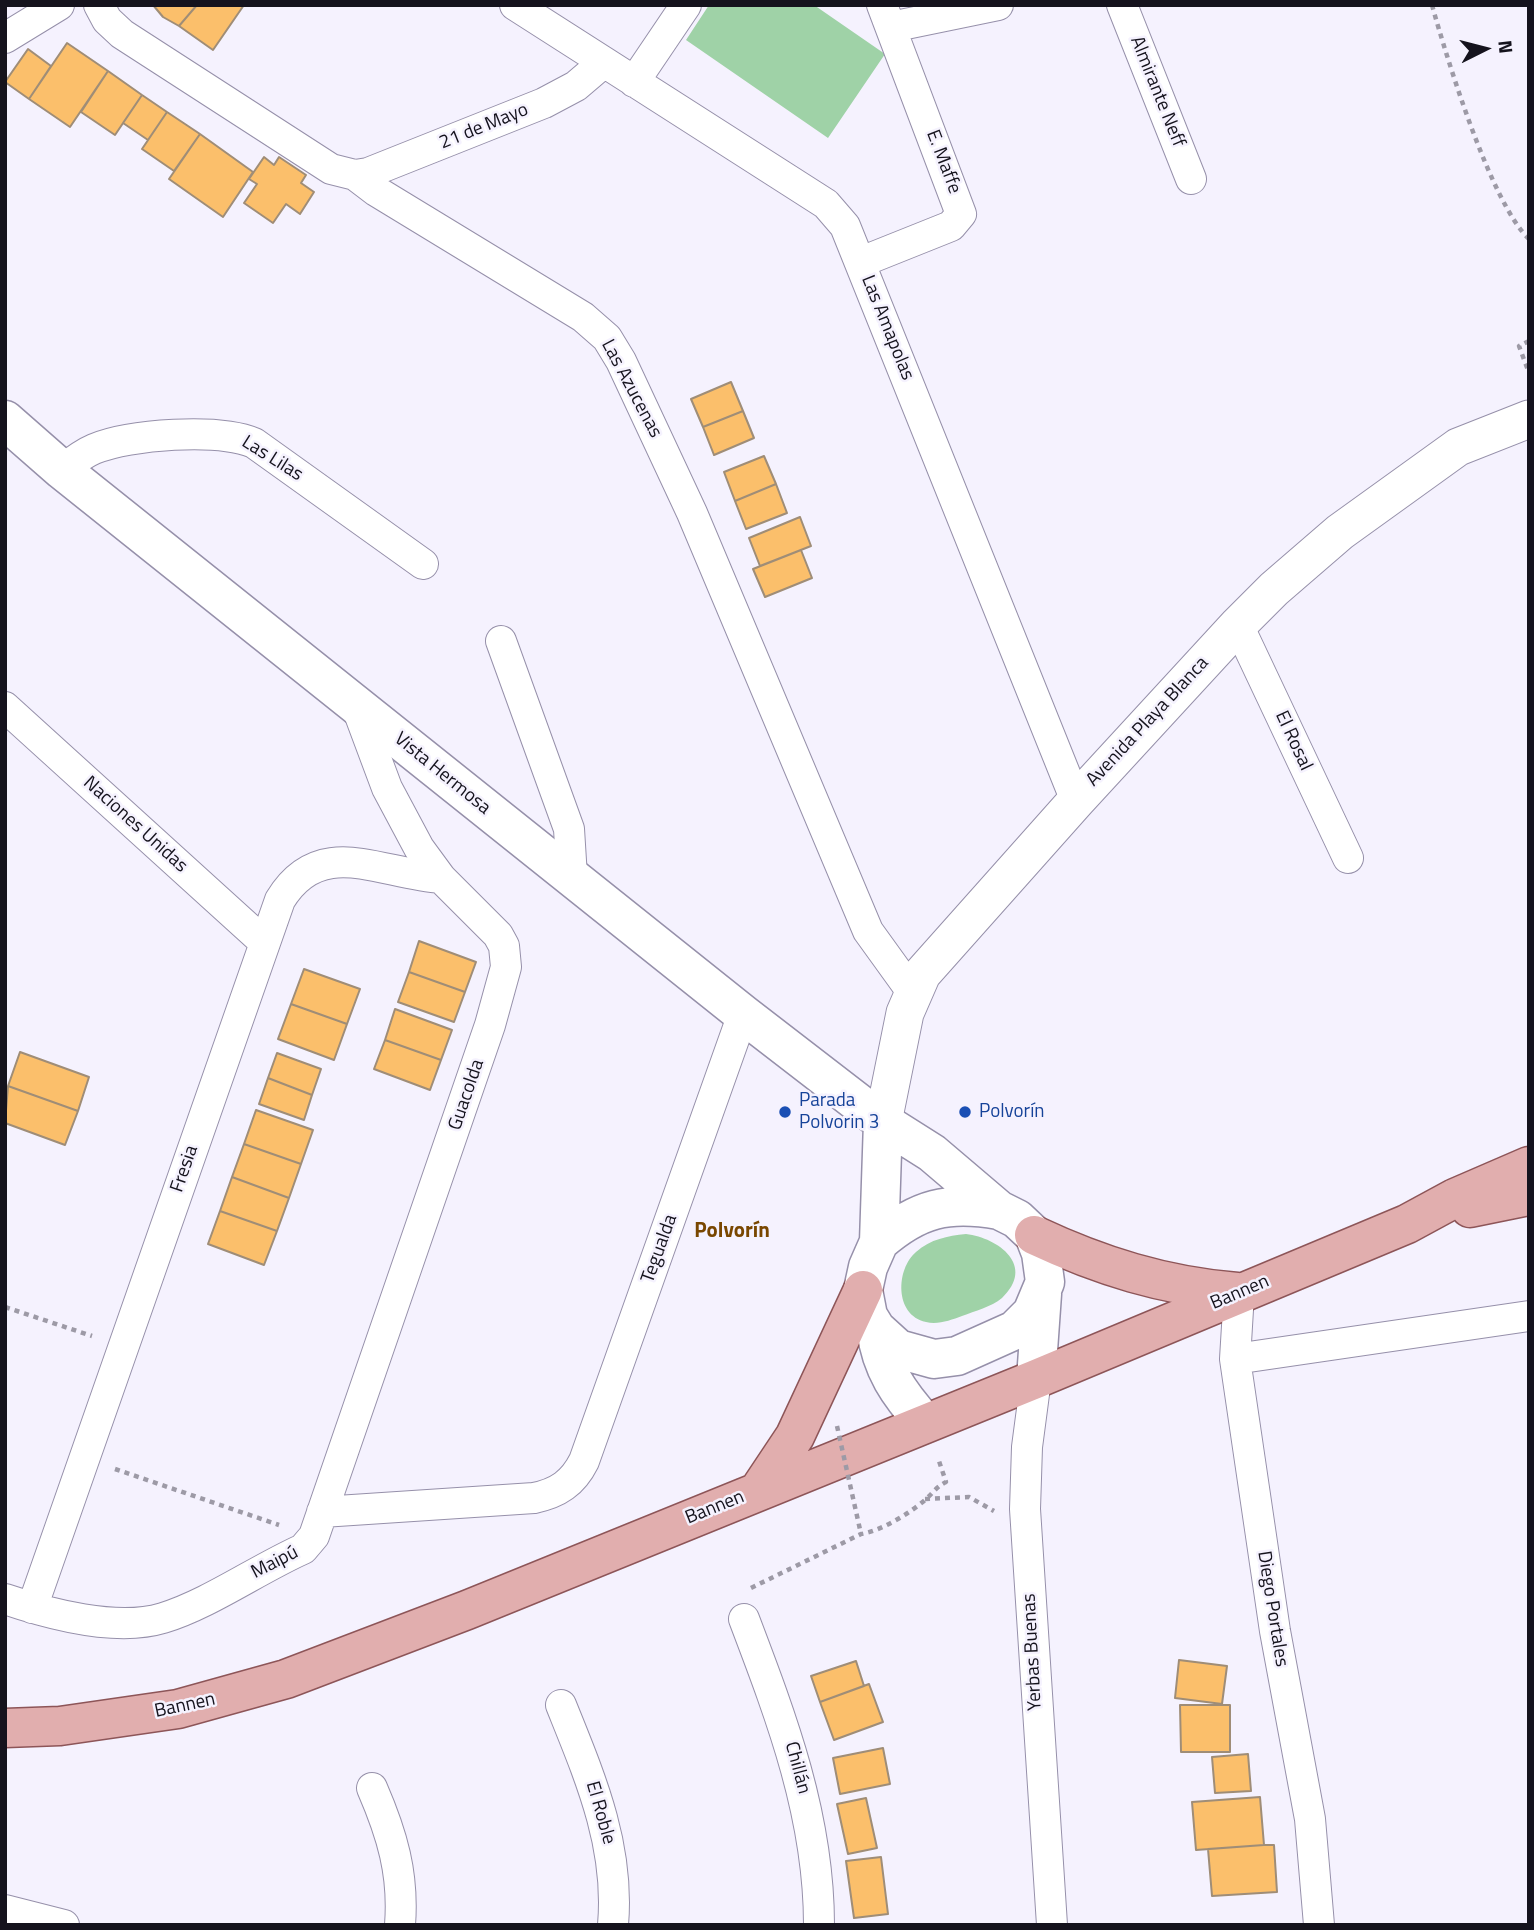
<!DOCTYPE html>
<html>
<head>
<meta charset="utf-8">
<style>
	body { margin:0 }
	#map { position:relative; width:1534px; height:1930px; overflow:hidden; background:#f5f2fe; font-family:"Titillium Web",sans-serif }
	canvas { display:block }
	.frame { position:absolute; inset:0; border:7px solid #15131d; pointer-events:none }
	.north { position:absolute; left:1450px; top:14px; width:70px; height:70px; -webkit-text-stroke:5px #f5f2fe; paint-order:stroke; rotate:84deg; font-size:19px; font-weight:700; line-height:28px; text-align:center; color:#15131d }
	.north::after { content:''; display:block; margin:auto; width:24px; height:32px; background:#15131d; clip-path:polygon(50% 0,100% 100%,50% 72%,0 100%) }
</style>
</head>
<body>
<div id="map">
<canvas width="1534" height="1930"></canvas>
<div class="frame"></div>
<div class="north">N</div>
</div>
<script>
const c = document.querySelector('canvas').getContext('2d');
c.lineJoin = 'round';
function fillPath(path, color) { c.fillStyle = color; c.fill(path, 'evenodd'); }
function trace(path, color, width, dash) { c.strokeStyle = color; c.lineWidth = width; c.lineCap = dash ? 'butt' : 'round'; c.setLineDash(dash || []); c.stroke(path); }
function drawText(font, color, halo, rows, align = 'center') {
  c.font = font + ' "Titillium Web",sans-serif'; c.lineWidth = 5; c.setLineDash([]); c.textBaseline = 'middle'; c.strokeStyle = halo; c.fillStyle = color; for (const [text, x, y, turn = 0] of rows) {
    c.save(); c.translate(x, y); c.rotate((+turn || 0) * Math.PI / 180); c.textAlign = isNaN(turn) ? turn : align; if (halo) c.strokeText(text, 0, 0); c.fillText(text, 0, 0); c.restore();
  }
}
const green = new Path2D(`
	M709 5H814L885 54 828 138 686 40Z
	M966 1234C999 1238 1036 1266 1002 1298 991 1307 975 1311 962 1316 951 1320 938 1325 926 1322 894 1315 896 1269 916 1252 931 1239 947 1236 966 1234Z`);
const building = new Path2D(`
	M153 5H197L179 26 163 17Z
	M197 5H244L213 50 179 26Z
	M67 43 108 71 70 127 29 99Z
	M28 49 51 66 29 99 5 82Z
	M108 71 142 95 115 135 81 112Z
	M142 95 167 112 148 140 123 123Z
	M167 112 200 134 174 171 142 149Z
	M200 134 253 172 223 217 169 179Z
	M264 157 274 165 279 157 306 175 301 183 314 192 300 214 286 204 273 223 244 203 257 184 249 179Z
	M731 382 743 411 703 427 691 399Z
	M743 411 754 438 714 455 703 427Z
	M764 456 776 484 735 501 724 472Z
	M776 484 787 513 746 529 735 501Z
	M800 517 811 546 760 566 749 538Z
	M801 550 812 578 765 597 753 569Z
	M419 941 476 962 465 992 409 972Z
	M304 969 360 989 347 1024 291 1004Z
	M409 972 465 992 454 1022 398 1002Z
	M291 1004 347 1024 334 1060 278 1039Z
	M395 1009 452 1030 441 1060 385 1040Z
	M385 1040 441 1060 430 1090 374 1069Z
	M20 1052 89 1077 78 1111 8 1086Z
	M277 1053 321 1069 312 1095 268 1078Z
	M268 1078 312 1095 304 1120 259 1104Z
	M8 1086 78 1111 65 1145 5 1123Z
	M256 1110 313 1130 301 1164 244 1144Z
	M244 1144 301 1164 289 1198 232 1177Z
	M232 1177 289 1198 277 1231 220 1211Z
	M220 1211 277 1231 264 1265 208 1244Z
	M1179 1660 1227 1666 1222 1704 1175 1698Z
	M856 1661 864 1686 820 1702 811 1676Z
	M869 1684 883 1722 834 1740 820 1702Z
	M1180 1705H1230V1752H1181Z
	M883 1748 890 1784 840 1794 833 1758Z
	M1248 1754 1251 1791 1215 1793 1212 1757Z
	M1260 1797 1264 1845 1196 1850 1192 1802Z
	M866 1798 877 1848 848 1854 837 1804Z
	M1264 1845H1274L1277 1892 1212 1896 1208 1849Z
	M881 1857 888 1914 854 1918 846 1861Z`);
const path = new Path2D(`
	M1432 5C1447 59 1491 203 1529 239
	M1529 341 1519 346 1529 373
	M5 1307 92 1336
	M115 1469 279 1525
	M925 1499 969 1497 994 1511
	M751 1588 861 1534C881 1531 910 1513 925 1500 933 1493 936 1487 946 1482L938 1458`);
const minor = new Path2D(`
	M99 5 107 20 122 34 331 169 355 175 376 191 583 317 607 338 621 361 692 513 868 931 912 992
	M515 5 826 204 845 226 1076 801
	M1122 5 1191 179
	M891 27 998 5
	M5 38 59 5
	M634 82 686 5
	M355 175 368 173 544 103 576 86 603 63
	M861 262 951 226 961 214 882 5
	M62 470C72 462 82 454 94 449 130 434 218 428 254 443L423 564
	M1238 625 1348 858
	M501 641 569 829 572 877
	M5 707 265 943
	M1239 1293 1235 1359 1275 1631 1310 1819 1319 1925
	M1235 1359 1529 1316
	M1036 1379 1027 1447 1025 1509 1052 1925
	M322 1512 534 1498C558 1493 573 1483 584 1461L743 1014
	M5 1599C49 1614 117 1632 163 1618 209 1604 258 1569 303 1549L314 1536 490 1025 506 967 504 946 498 935 441 878 419 848 387 788 356 705
	M32 1608 280 900C320 834 380 874 441 878
	M744 1619C782 1719 819 1816 819 1925
	M561 1705C590 1777 620 1846 613 1925
	M372 1788C392 1834 404 1874 400 1925
	M5 1910 64 1925`);
const tertiary = new Path2D(`
	M883 1122 905 1013 922 974 1076 801 1238 625 1274 589 1340 532 1458 447 1529 419`);
const secondary = new Path2D(`
	M5 420 62 470 743 1014 883 1122 932 1153 999 1210 1017 1219 1034 1235 1041 1253 1045 1282 1032 1313 1015 1330 957 1356 934 1359 898 1349 876 1329 868 1316 863 1290 868 1267 879 1242 883 1122
	M879 1242C918 1208 948 1201 999 1210
	M876 1329C881 1369 899 1394 925 1423
	M1036 1379 1042 1294`);
const primary = new Path2D(`
	M1470 1208 1529 1196
	M1034 1235C1100 1266 1164 1286 1237 1292
	M759 1490 795 1436 863 1290
	M5 1728 60 1726 178 1709 286 1679 467 1610 1036 1379 1407 1224 1455 1198 1529 1166`);
const pathBridge = new Path2D(`
	M837 1426 861 1534`);
const markers = [
	[785,1112,7,"#1a4fb4"],
	[965,1112,7,"#1a4fb4"]
];
const streetNames = [
	["Almirante Neff",1157,92,68],
	["21 de Mayo",484,127,-22],
	["E. Maffe",943,162,69],
	["Las Amapolas",887,328,68],
	["Las Azucenas",631,389,62],
	["Las Lilas",272,459,32],
	["Avenida Playa Blanca",1148,722,-47],
	["El Rosal",1293,741,65],
	["Vista Hermosa",442,774,39],
	["Naciones Unidas",135,825,42],
	["Guacolda",467,1095,-71],
	["Fresia",185,1169,-71],
	["Tegualda",660,1249,-70],
	["Bannen",1240,1293,-23],
	["Bannen",715,1508,-22],
	["Maipú",275,1563,-27],
	["Diego Portales",1272,1609,81],
	["Yerbas Buenas",1033,1652,-93],
	["Bannen",185,1706,-12],
	["Chillán",797,1768,75],
	["El Roble",600,1813,74]
];
const transitNames = [
	["Parada",799,1101],
	["Polvorin 3",799,1123],
	["Polvorín",979,1112]
];
const neighbourhoodNames = [
	["Polvorín",732,1232]
];
fillPath(green, '#9fd2a7');
fillPath(building, '#fbbf6b');
trace(building, '#9f8d77', 2);
trace(minor, '#9690aa', 32);
trace(tertiary, '#9690aa', 39);
trace(secondary, '#9690aa', 41);
trace(primary, '#8d5558', 41);
trace(path, '#9d9aa6', 4.5, [5, 5]);
trace(minor, '#fff', 30);
trace(tertiary, '#fff', 37);
trace(secondary, '#fff', 38);
trace(primary, '#e1aeae', 38);
trace(pathBridge, '#9d9aa6', 4.5, [5, 5]);
for (const [x, y, r, color] of markers) { const dot = new Path2D(); dot.arc(x, y, r, 0, 2 * Math.PI); c.fillStyle = color; c.fill(dot); trace(dot, '#f5f2fe', 2.5); }
drawText('19px', '#15131d', '#f5f2fe', streetNames);
drawText('19px', '#164399', '#f5f2fe', transitNames, 'left');
drawText('bold 21px', '#794700', '#f5f2fe', neighbourhoodNames);
</script>
</body>
</html>
